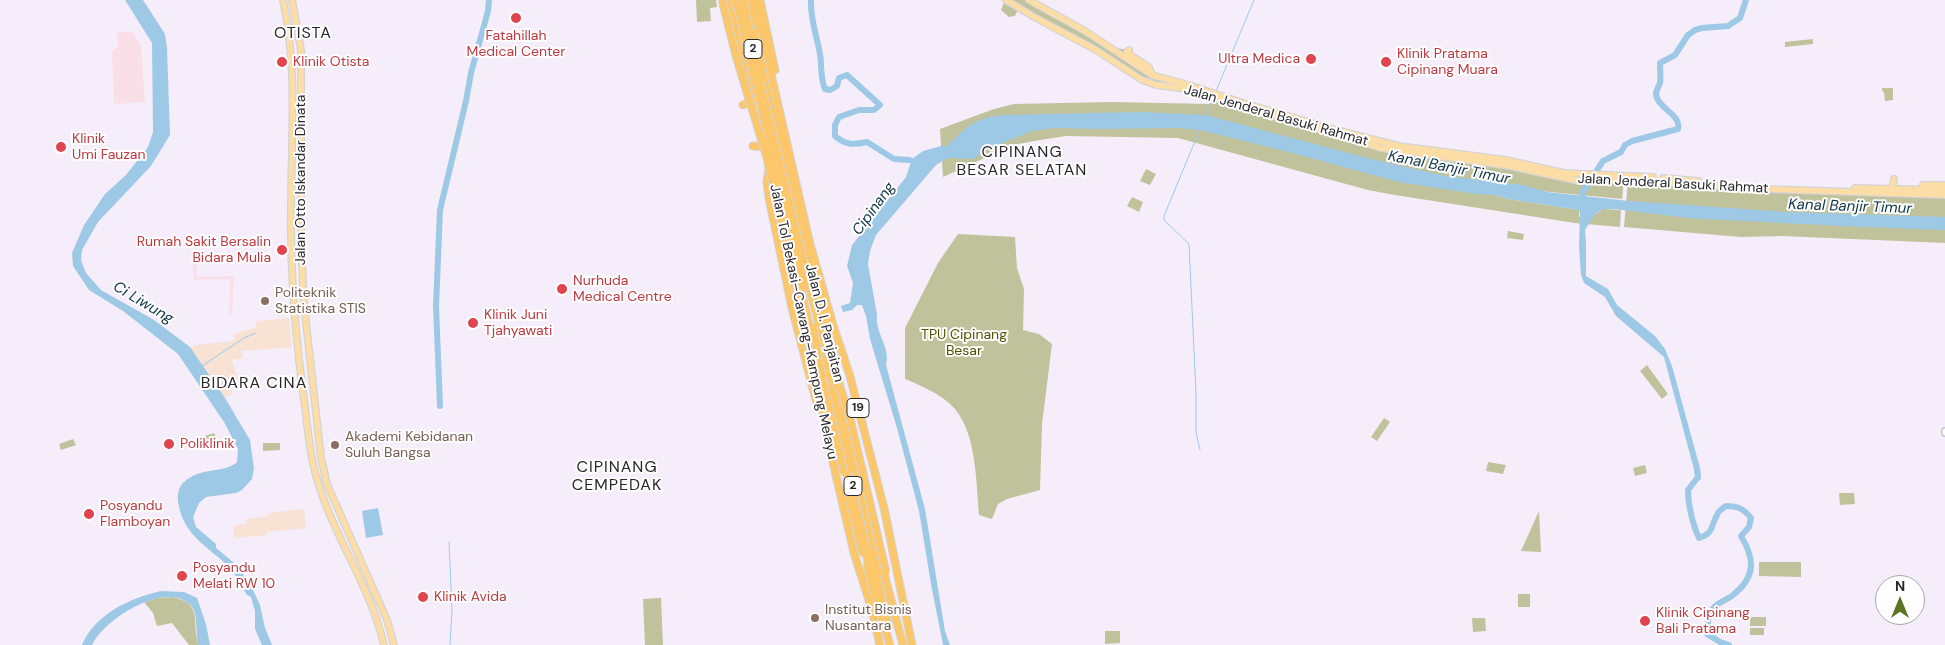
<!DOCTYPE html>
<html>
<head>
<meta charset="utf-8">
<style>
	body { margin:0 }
	#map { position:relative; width:1945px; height:645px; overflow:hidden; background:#f6edfa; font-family:"DM Sans",sans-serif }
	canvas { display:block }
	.north { position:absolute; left:1875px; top:575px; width:50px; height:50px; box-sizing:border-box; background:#fdfefd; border:1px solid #a9a8a9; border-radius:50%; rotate:0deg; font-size:14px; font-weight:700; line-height:20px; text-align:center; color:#2a272c }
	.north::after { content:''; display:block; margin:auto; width:18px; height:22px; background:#5d7425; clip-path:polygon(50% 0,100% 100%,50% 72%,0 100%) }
</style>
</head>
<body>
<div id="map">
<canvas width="1945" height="645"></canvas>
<div class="north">N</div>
</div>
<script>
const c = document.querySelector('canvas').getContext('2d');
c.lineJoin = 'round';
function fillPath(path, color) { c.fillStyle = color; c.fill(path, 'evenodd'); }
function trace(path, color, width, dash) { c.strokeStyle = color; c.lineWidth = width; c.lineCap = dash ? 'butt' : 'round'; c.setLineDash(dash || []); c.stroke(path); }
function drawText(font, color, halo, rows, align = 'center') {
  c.font = font + ' "DM Sans",sans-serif'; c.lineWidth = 4; c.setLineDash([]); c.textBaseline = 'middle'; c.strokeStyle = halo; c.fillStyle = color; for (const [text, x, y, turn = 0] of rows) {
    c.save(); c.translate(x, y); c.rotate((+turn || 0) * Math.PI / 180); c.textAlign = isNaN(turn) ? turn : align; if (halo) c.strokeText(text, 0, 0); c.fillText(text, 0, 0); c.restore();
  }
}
const commercial = new Path2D(`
	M117 32H132L141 45 145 102 114 104 112 51 118 46Z
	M194 258 196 264 197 277 234 276 232 315H229L230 279 194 280 193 265 191 260Z`);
const industrial = new Path2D(`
	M289 318 292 347 242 351 243 358 232 360 238 379 228 382 233 394 225 398 190 347 198 345 232 341 234 339 233 334 255 328 257 321Z
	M304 509 306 528 267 532V535L235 538 234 536 233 526 247 524 246 519 268 516V513Z`);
const green = new Path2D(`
	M696 0H716L717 7 710 8 711 21 697 22Z
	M1005 0H1029L1115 48 1129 50 1152 76 1186 85H1156L1018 9 1015 16 1009 17 1001 10Z
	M1813 39V44L1785 47V42Z
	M1882 88H1893V100L1885 101 1884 92 1882 91Z
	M1213 97 1375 145 1510 166 1579 181 1624 179 1622 199 1540 191 1497 181 1495 195 1508 199 1579 210V217H1591L1603 209 1621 210 1620 227 1575 223 1395 195 1368 190 1178 138 1066 136 1040 140 1013 145 943 177 940 129 994 109 1014 104 1111 102 1210 104Z
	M1146 169 1156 174 1150 185 1140 181Z
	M1628 180 1945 197V243L1783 236 1741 237 1624 227Z
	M1132 197 1143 202 1139 212 1127 206Z
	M1508 231 1524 234 1523 240 1507 238Z
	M958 234 1015 237 1017 268 1024 289 1023 330 1039 334 1052 344 1042 424 1040 490 1007 499 998 504 992 519 979 515C976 482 977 428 950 404 938 393 920 385 905 379V328L938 263Z
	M1647 365 1668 394 1662 399 1640 371Z
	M1384 418 1390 422 1377 441 1371 437Z
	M214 433 217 439 203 444 201 437Z
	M73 439 76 445 61 450 59 444Z
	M263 443H280V450L263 451Z
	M1488 462 1506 465 1503 474 1486 471Z
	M1645 465 1647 473 1635 476 1633 468Z
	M1839 493H1854L1855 504 1840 505Z
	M1539 511 1541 552 1521 551Z
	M1759 562H1801V577L1759 576Z
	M1518 594H1530V607H1518Z
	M172 597C205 604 190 621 199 645H189L172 623 157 626 153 613 144 602 158 598Z
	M661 598 663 645H645L643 599Z
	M1750 617H1766V626H1750Z
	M1472 618H1485L1486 631 1473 632Z
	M1750 628H1764V635H1750Z
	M1105 631H1120V643L1105 644Z`);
const water = new Path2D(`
	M125 0H143L165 34 167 48 170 135 151 166 98 222 82 250 81 260 86 273 101 290 154 320 190 347 225 398 250 440 254 469 252 479 242 490 236 493 206 497 199 503 193 517 196 527 216 544V548L238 566 254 592 260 605 265 628 272 645H262L255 629V611L251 597 247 595C241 587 237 577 231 569 209 546 184 538 178 502 177 490 180 483 191 477 205 468 224 473 237 462L238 449 224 422 178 354 123 311 89 290 73 266 72 253 84 225 105 194 126 175 148 147 153 132 152 43Z
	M1140 112 1206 115 1363 157 1409 168 1446 176 1522 185 1547 192 1629 201 1787 212 1945 217V230L1841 226 1688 218 1614 209H1603L1595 214 1585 230 1586 244V276L1608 289 1617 305 1655 336 1665 349 1672 366 1700 468 1701 480 1696 477 1664 357 1616 316 1605 297 1584 283 1581 275 1579 247 1580 214 1579 210 1508 199 1495 195 1476 194 1399 182 1300 155 1200 130 1177 128 1100 129 1053 128 1032 131 983 151 974 159 948 158 936 165 876 235 870 251 868 264 877 315C875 334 891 347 886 365L925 509 945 631 950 645H943L931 584 919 511 897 428 870 339 866 316 862 305H857L852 310 843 312 841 306 850 303 853 283 847 266 852 245 906 177 912 159 923 151 941 146H947C969 125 975 117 1007 115Z
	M378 508 383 535 366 538 362 511Z
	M161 591 184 592 197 598 206 624 210 645H199C195 635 198 614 192 607 168 578 104 619 92 645H82C95 614 130 598 161 591Z`);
const stream = new Path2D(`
	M1216 91 1254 0
	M1205 116 1212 99
	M202 366 244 338 256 333
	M1200 450 1196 432V393L1189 244 1164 220V216L1200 129
	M449 542 452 610 450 645`);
const river = new Path2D(`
	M811 0C810 19 817 36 820 54 822 66 820 78 825 89L830 90 837 86 839 78 847 75 880 105 874 110H859L839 117 835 125V136C845 145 854 145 867 142L894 159 909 160 918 163
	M1583 202 1582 193 1603 161 1621 152 1625 145 1632 141 1678 129C1681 115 1662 110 1657 98 1654 92 1658 89 1660 83 1661 77 1660 69 1660 63L1675 55 1688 35 1695 30 1702 28 1728 26 1740 18 1746 0
	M440 406 436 306 440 210 466 101 471 73 488 11 489 0
	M1697 470 1698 477 1688 490C1688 504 1693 526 1699 538 1715 532 1710 527 1717 515 1718 511 1723 508 1726 506 1738 506 1744 509 1751 518L1749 527 1741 536C1755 559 1756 577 1733 595 1726 601 1716 602 1711 611 1707 617 1708 627 1707 634L1720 642 1729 645`);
const secondary = new Path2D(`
	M1945 431V433`);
const primary = new Path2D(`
	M283 0C298 69 291 140 291 211 290 276 296 342 305 407 307 424 309 442 312 459 325 525 369 580 384 645
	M292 0 301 50V244L304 304 321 458 327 484 387 620 394 645
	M1006 0 1034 17 1096 50 1142 80 1156 85 1187 89 1381 148 1510 166 1579 181 1624 179 1766 189 1945 195
	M1029 0 1085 31 1152 75 1192 86 1243 103 1340 131 1399 146 1506 160 1564 173 1653 177
	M1129 50 1127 52 1129 54 1149 67 1152 75
	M1663 178 1698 181
	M1855 188 1945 190
	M1892 188 1894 179
	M1923 189V185H1945`);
const highway = new Path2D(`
	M728 0 762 123
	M749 0 752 17
	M754 0 810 244 833 325 850 376 884 508 912 645
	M760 0 775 70
	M749 12 755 38
	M763 75 841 390
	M743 105 755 99
	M753 146 767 147
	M769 168 767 182 769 198 792 308 817 404
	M799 281 812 337
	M809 285 881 572
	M822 359 849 470
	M829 445 854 553 872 610 880 645
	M845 466 867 549 868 570 890 645
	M849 498 863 553
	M870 551 889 628
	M882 566 903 645`);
const highwayBridge = new Path2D(`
	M722 0 736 56 767 158 831 451
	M734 0 738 7 803 286
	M743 0 756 65 809 285
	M755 33 764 79
	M813 327 823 383 844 473
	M832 379 841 390 850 418 886 572`);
const markers = [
	[516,18,6,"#e0444e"],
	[1311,59,6,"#e0444e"],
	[282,62,6,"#e0444e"],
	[1386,62,6,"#e0444e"],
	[61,147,6,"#e0444e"],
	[282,250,6,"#e0444e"],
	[562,289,6,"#e0444e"],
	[265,301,5,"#8d6e63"],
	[473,323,6,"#e0444e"],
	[169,444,6,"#e0444e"],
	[335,445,5,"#8d6e63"],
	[89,514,6,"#e0444e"],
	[182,576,6,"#e0444e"],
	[423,597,6,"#e0444e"],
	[815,618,5,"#8d6e63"],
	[1645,621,6,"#e0444e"]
];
const shields = [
	[753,49,18],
	[858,408,22],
	[853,486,18]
];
const shieldNames = [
	["2",753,49],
	["19",858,408],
	["2",853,486]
];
const healthNames = [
	["Fatahillah",516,36,"center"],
	["Medical Center",516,52,"center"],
	["Klinik Pratama",1397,54],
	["Cipinang Muara",1397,70],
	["Ultra Medica",1300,59,"right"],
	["Klinik Otista",293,62],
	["Klinik",72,139],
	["Umi Fauzan",72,155],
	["Rumah Sakit Bersalin",271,242,"right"],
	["Bidara Mulia",271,258,"right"],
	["Nurhuda",573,281],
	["Medical Centre",573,297],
	["Klinik Juni",484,315],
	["Tjahyawati",484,331],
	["Poliklinik",180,444],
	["Posyandu",100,506],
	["Flamboyan",100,522],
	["Posyandu",193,568],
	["Melati RW 10",193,584],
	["Klinik Avida",434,597],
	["Klinik Cipinang",1656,613],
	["Bali Pratama",1656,629]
];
const streetNames = [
	["Jalan Jenderal Basuki Rahmat",1276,116,16],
	["Jalan Otto Iskandar Dinata",301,180,-90],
	["Jalan Jenderal Basuki Rahmat",1673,184,3],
	["Jalan Tol Bekasi–Cawang–Kampung Melayu",803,322,78],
	["Jalan D. I. Panjaitan",824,323,76]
];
const educationNames = [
	["Politeknik",275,293],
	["Statistika STIS",275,309],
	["Akademi Kebidanan",345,437],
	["Suluh Bangsa",345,453],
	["Institut Bisnis",825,610],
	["Nusantara",825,626]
];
const parkNames = [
	["TPU Cipinang",964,335],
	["Besar",964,351]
];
const waterNames = [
	["Kanal Banjir Timur",1449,168,11],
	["Kanal Banjir Timur",1850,207,2],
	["Cipinang",874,209,-54],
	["Ci Liwung",143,303,31]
];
const quarterNames = [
	["OTISTA",303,34],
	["CIPINANG",1022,153],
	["BESAR SELATAN",1022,171],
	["BIDARA CINA",254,384],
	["CIPINANG",617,468],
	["CEMPEDAK",617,486]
];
fillPath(commercial, '#f8dfe8');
fillPath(industrial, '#f7e2d4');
fillPath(green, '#bfc29b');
fillPath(water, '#9dc9e6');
trace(stream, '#9dc9e6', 1);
trace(river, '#9dc9e6', 6);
trace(secondary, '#cac2ce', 8);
trace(primary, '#d4d4d5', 8);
trace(highway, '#d4d4d5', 9);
trace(secondary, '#fff', 5);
trace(primary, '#fddda6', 5.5);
trace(highway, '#fbc76a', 7);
trace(highwayBridge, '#d4d4d5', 9, []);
trace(highwayBridge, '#fbc76a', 7);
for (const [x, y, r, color] of markers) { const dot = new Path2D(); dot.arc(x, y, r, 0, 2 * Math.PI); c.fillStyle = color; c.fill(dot); trace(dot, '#fdfefd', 2); }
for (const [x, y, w] of shields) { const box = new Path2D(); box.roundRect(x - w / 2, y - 9.5, w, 19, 4); c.fillStyle = '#fdfefd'; c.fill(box); trace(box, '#2a272c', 1); }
drawText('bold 12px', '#2a272c', null, shieldNames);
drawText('14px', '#be3a42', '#fdfefd', healthNames, 'left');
drawText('14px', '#2a272c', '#fdfefd', streetNames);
drawText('14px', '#785e54', '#fdfefd', educationNames, 'left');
drawText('14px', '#535304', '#fdfefd', parkNames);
drawText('italic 15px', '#0e3247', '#fdfefd', waterNames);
c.letterSpacing = '1px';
drawText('16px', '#2a272c', '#fdfefd', quarterNames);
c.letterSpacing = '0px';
</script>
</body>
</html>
